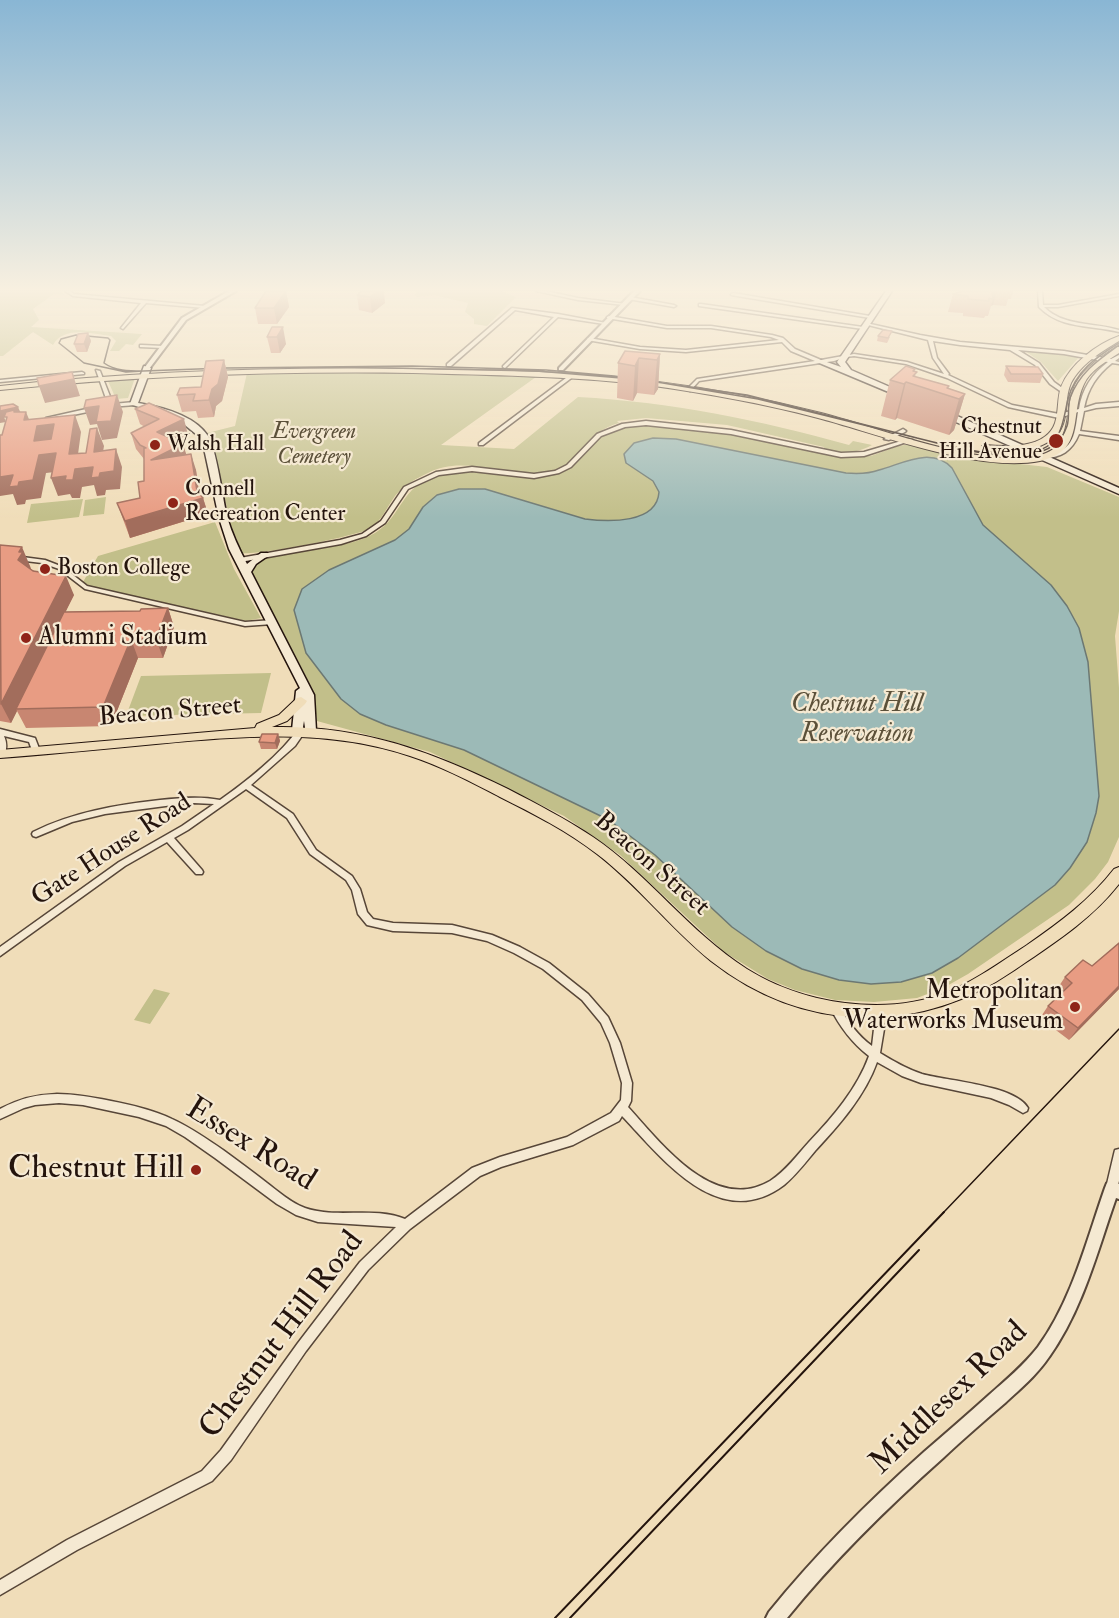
<!DOCTYPE html>
<html>
<head>
<meta charset="utf-8">
<style>
	body { margin:0 }
	canvas { display:block; background:#f0ddb9 }
</style>
</head>
<body>
<canvas width="1119" height="1618"></canvas>
<script>
const c = document.querySelector('canvas').getContext('2d');
c.lineJoin = 'round';
function fillPath(path, color) { c.fillStyle = color; c.fill(path, 'evenodd'); }
function trace(path, color, width, dash) { c.strokeStyle = color; c.lineWidth = width; c.lineCap = dash ? 'butt' : 'round'; c.setLineDash(dash || []); c.stroke(path); }
function drawText(font, color, halo, rows, align = 'center') {
  c.font = font + ' "IM FELL Double Pica",serif'; c.lineWidth = 4.5; c.setLineDash([]); c.textBaseline = 'middle'; c.strokeStyle = halo; c.fillStyle = color; for (const [text, x, y, turn = 0] of rows) {
    c.save(); c.translate(x, y); c.rotate((+turn || 0) * Math.PI / 180); c.textAlign = isNaN(turn) ? turn : align; if (halo) c.strokeText(text, 0, 0); c.fillText(text, 0, 0); c.restore();
  }
}
const green = new Path2D(`
	M0 291H62L64 295 54 294 33 309 39 320 31 327 142 334 133 345 126 344 119 351H110L116 341 111 336C93 334 64 325 53 345L33 332 3 356H0Z
	M417 291H501L516 297 487 326 474 324V319L465 312 468 303 434 295 417 297 415 295Z
	M1025 351H1053L1080 356 1058 381 1041 362Z
	M359 372 536 377 441 445 514 449 578 397C670 402 760 420 849 445L853 441 872 445C857 454 841 453 824 450V447L727 425 646 418 617 421 619 423C587 431 581 460 558 469 516 486 469 451 428 473 417 478 404 485 395 496 387 507 382 520 371 528 359 536 254 556 242 553L231 525 212 442 207 433 235 426 247 373Z
	M135 378 128 398 116 399 108 381Z
	M644 425 724 433 845 458 871 456 898 446 912 444 985 460 1047 467 1119 497V611L1115 636 1119 688V837L1108 862 1095 879 1069 905 968 974 945 987 917 998 874 1002 835 1000 795 990 768 979 724 952 620 855 564 816 430 752 317 721 313 690 252 572 260 559C294 550 346 550 375 533 402 517 400 486 438 475 479 464 521 486 560 473 578 466 586 448 601 436 612 427 630 426 644 425Z
	M106 497 104 514 83 516 85 500Z
	M83 499 79 517 27 523 31 504Z
	M215 522 234 569 261 618 246 621 90 586 83 582 98 556Z
	M271 673 261 713 126 716 141 676Z
	M154 989 170 993 150 1024 134 1020Z`);
const water = new Path2D(`
	M653 438 676 439 846 473C857 474 868 474 879 470 902 464 931 446 952 468L983 525 1051 585 1067 606 1079 628 1088 662 1099 796 1096 813 1087 842 1070 868 1055 885 958 958 932 973 901 982 871 984 839 980 802 969 766 951 732 927 655 855 609 820 464 750 386 725 360 714 341 699 306 653 294 610 302 589 329 570 395 540 409 529 423 507 437 495 459 489H485L585 519C608 522 657 524 659 492L653 481 626 463 624 454 634 443Z`);
const minor = new Path2D(`
	M65 291H70L74 294 205 306 207 307 205 308 146 303 123 329 121 328 141 303 73 296Z
	M536 291H546L578 298 626 304 624 305 578 300Z
	M1038 291H1042L1043 305H1058L1119 294V296L1058 307H1044C1064 327 1093 322 1119 330V332C1091 325 1060 329 1039 307Z
	M733 293 870 316 872 317 870 318 731 295V294Z
	M630 297 674 305 676 306 674 307 628 299V297Z
	M701 304 863 327 865 328 863 329 699 306V304Z
	M512 308 558 314 606 323 604 324 558 317 505 368 503 367V366L554 317 515 310 451 366H447V364Z
	M609 316 667 326H711L772 335 783 338 795 349 821 360 854 354 907 362 944 374 933 358 928 340 864 324 866 323 920 335 960 342 1064 351 1111 359 1119 355V358L1115 361 1119 362V364L1112 363C1097 375 1088 388 1084 408L1096 404 1119 402V406L1096 408 1084 411 1080 431 1119 436V440L1079 434C1072 451 1061 458 1043 458V456C1073 450 1074 440 1078 412L1059 418 1008 407 947 378 906 364 854 356 846 357 834 361 699 381 690 391 687 389 697 379 815 361 791 351 782 342 686 352 640 349 587 340V339L589 338 640 347 686 350 779 340 771 337 711 328H667L607 318V317ZM933 341 960 345 1010 350 1035 365 1050 384 1063 393 1065 392V390L1054 382 1039 363 1018 350 1064 354 1108 362C1092 374 1082 389 1079 409L1059 414 1012 405 948 375 949 374 937 358Z
	M142 345 163 346 165 347 163 348 140 347V345Z
	M96 370 100 371 113 404 134 402 136 403V405L109 407Z
	M82 372 84 373V374L0 382V380Z
	M570 375 574 376 483 445H479V443Z
	M95 407 97 408V410L49 420 46 418Z
	M646 421 731 430 841 453 864 452 908 439 913 440 864 456 841 457 731 434 646 425 625 427 601 436 571 467 559 473 534 478 472 471 439 475 408 489 385 523 366 536 341 544 240 562 237 560 240 558 340 540 362 534 381 521 404 487 436 472 472 467 534 474 555 471 567 465 597 434 622 424Z
	M903 429 906 431 905 432 889 440 884 439Z
	M0 554 45 560 63 567 87 586 245 622 273 620 276 622 273 624 245 626 85 589 59 569 42 563 0 558Z
	M302 727 306 730 295 746 251 785 293 814 316 850 352 876 360 889 367 912 373 919 393 923 452 925 492 935 520 947 549 963 588 994 608 1017 620 1043 632 1083 631 1101 628 1107C661 1143 714 1214 770 1181 786 1171 797 1155 809 1142 833 1117 857 1089 869 1056 851 1042 840 1027 830 1007L832 1004 835 1003 838 1004C847 1021 857 1035 872 1046L874 1029 871 1010 873 1007 876 1006 879 1007 884 1029 880 1053C893 1061 907 1069 922 1074 947 1081 1015 1085 1028 1108L1027 1111 1023 1113 1009 1105 991 1098 921 1083 902 1076 877 1062C865 1096 839 1125 815 1151 805 1163 796 1175 784 1185 719 1234 662 1158 622 1116L619 1121 573 1145 501 1167 480 1176 410 1229 368 1270 306 1351 231 1460 212 1481 77 1550 0 1595V1580L67 1540 202 1471 221 1450 298 1343 360 1262 396 1227 318 1222 296 1215 277 1204 215 1158 185 1137 166 1126 139 1117 83 1105 59 1103 35 1105 24 1108 0 1119V1109C39 1088 70 1093 111 1101 132 1105 153 1110 172 1119 190 1127 207 1139 223 1150 238 1161 253 1172 267 1183 279 1192 291 1203 305 1208 337 1219 374 1206 405 1219L472 1168 500 1157 567 1137 611 1113 621 1100 622 1083 610 1043 601 1023 582 1000 543 969 514 953 487 941 452 933 393 931 367 925 358 914 352 890 346 880 310 854 287 818 246 789 188 830 174 838 202 870 203 872 202 874H196L167 842 125 866 0 956V947L119 862 182 826 214 804 194 803 173 805 105 814 72 822 36 837 33 836 32 834 33 832C73 812 116 805 160 800 180 798 200 796 220 800 246 782 281 754 299 728Z
	M0 729 35 738 40 751 39 753H33L29 742 4 736C7 743 7 749 4 756H0Z
	M1119 1149V1181L1116 1192 1112 1193 1108 1192 1106 1188 1114 1154 1115 1150Z`);
const tertiary = new Path2D(`
	M229 291H236L186 320 149 369H145V367L182 318Z
	M634 291H640L563 370H559V368Z
	M1112 1181 1119 1184V1199L1116 1198C1097 1252 1083 1309 1049 1357 1037 1375 1020 1389 1005 1403 984 1421 963 1439 943 1458 887 1508 834 1560 787 1618H766L769 1612C816 1554 868 1502 924 1452 946 1433 968 1414 989 1395 1006 1380 1024 1365 1038 1347 1072 1300 1086 1242 1105 1188L1107 1183Z`);
const secondary = new Path2D(`
	M886 291H892L845 362 851 370 906 394 907 396 903 398 817 362 821 360 841 367 837 362Z
	M144 366 151 368 138 403C162 407 194 415 208 436 216 447 223 500 227 517 232 534 239 549 247 564L261 553H267L269 555 256 564 251 572 314 695 316 731 314 734H306L304 721 302 733 298 734 292 730 296 691 300 688 229 549 219 518 202 439 180 421 130 404Z
	M940 411H946L1119 488V494L940 415Z`);
const primary = new Path2D(`
	M1119 336V341C1101 352 1081 364 1071 383 1065 396 1068 410 1063 424 1053 453 1007 455 982 450V446L985 445C1007 447 1046 449 1055 423 1059 411 1057 398 1061 387 1070 364 1097 344 1119 336Z
	M1116 347H1119V353C1107 361 1090 370 1084 384 1069 415 1086 451 1040 461 978 473 879 434 818 418 762 403 704 393 647 385 569 376 491 375 413 373 275 371 138 376 0 390V386C137 371 274 367 412 369 492 370 572 371 651 381 708 388 766 399 821 413 880 428 979 468 1037 456 1077 447 1062 410 1076 383 1085 367 1102 357 1116 347Z
	M301 697 307 701 305 704 287 721 272 727C360 725 431 751 508 789 537 804 566 819 593 837 649 875 689 932 747 969 803 1004 885 1017 948 992 976 980 1001 962 1027 945 1059 923 1090 900 1114 869L1119 867V884C1091 920 1051 945 1013 971 918 1036 803 1033 711 961 670 928 639 886 597 854 567 831 534 814 500 797 471 782 441 766 410 756 327 728 241 736 156 744 104 749 52 754 0 758V750L255 728 257 724 279 715 297 698Z`);
const tramFar1 = new Path2D(`
	M76 335 108 338 110 340 104 363C115 371 129 371 143 371L126 372 84 363 59 343 61 339Z
	M225 368 412 366 546 370 614 376 747 395 917 438
	M225 368 341 367 537 371 645 380 758 399 917 438
	M143 371 225 368
	M143 371 225 368
	M917 438 933 442
	M917 438 933 442
	M933 442C964 449 1039 470 1058 435 1064 424 1065 411 1068 399 1075 372 1096 357 1119 343
	M933 442C968 451 1051 475 1067 426 1070 417 1067 407 1070 398 1079 373 1098 360 1119 345
	M943 1213 1119 1029`);
const tram = new Path2D(`
	M555 1618 944 1212
	M570 1618 919 1250`);
const wall = new Path2D(`
	M286 291 289 307 277 324H258L255 308Z
	M362 291 385 303 372 313 359 310 357 295Z
	M962 291H1013L1011 299H1008L1006 306 993 305 991 306 988 316H985L984 318 963 316V313L948 312 953 294Z
	M272 327 286 344 280 353H271L267 337Z
	M88 333 91 341 87 352H77L74 344Z
	M878 336 890 337 887 343 877 341Z
	M625 351 660 354 658 389 654 395 637 393 633 401 617 398 618 363Z
	M224 360 228 377 222 401 216 406 214 417 198 418 196 411 182 412 177 395 201 387Z
	M1006 366 1043 374 1040 383 1008 382 1004 375Z
	M915 369 914 372 916 377 949 386 948 388 965 394 954 430 949 435 897 418 895 420 881 416 890 380Z
	M149 403 188 435 176 441 183 444 186 455 196 470 199 494 203 498 208 514 130 538 117 503 140 498 144 481V459L136 449 131 433 145 427 140 424 135 409Z
	M0 545 30 566 31 569 74 595 65 612 140 611 168 608 174 627 163 658H138L111 726 26 728 17 711 11 723 0 721Z
	M278 734 280 741 277 749H261L259 742Z
	M1119 943V989L1069 1040 1040 1018 1048 1006 1061 993 1057 989 1065 977 1092 966Z`);
const shadedWall = new Path2D(`
	M286 291 289 307 277 324 274 308Z
	M378 291H384L385 303 372 313 370 297Z
	M992 291H997L993 305 991 306 993 299Z
	M283 327 286 344 280 353 277 337Z
	M88 333 91 341 87 352 84 344Z
	M660 354 658 389 654 395 657 360Z
	M639 358 637 393 633 401 635 366Z
	M224 360 228 377 222 401 216 406 214 417 209 400 212 389Z
	M72 372 80 396 45 403 39 386Z
	M906 382 897 418 895 420 904 384Z
	M965 394 954 430 949 435 959 399Z
	M117 395 123 412 117 438 102 440 97 424 90 425 84 408Z
	M18 407 23 418 4 417 6 422 0 423V411Z
	M26 412 33 429 24 420Z
	M75 415 81 432 76 469 93 467 100 473 116 449 122 467 120 489 106 490 105 495 97 496 94 485 82 487 80 498H72L70 494 58 496 51 478 69 454Z
	M184 419 188 435 161 448 157 432Z
	M54 424 56 453 63 471 46 473 41 498 26 500 25 504 17 505 13 494 0 496V477L34 441 37 426Z
	M97 428 104 446 100 470 94 452Z
	M183 444 188 460H151Z
	M191 454 196 470 200 499 203 498 208 514 130 538 125 521 197 491Z
	M22 547 30 566 31 570 18 560 19 552Z
	M66 576 74 595 18 708 16 709 17 711 11 723 1 704Z
	M168 608 174 627 163 658 156 639Z
	M131 639 138 658 111 726 103 707Z
	M278 734 280 741 277 749 275 743Z
	M1119 986V989L1069 1040 1078 1028Z`);
const building = new Path2D(`
	M266 291H286L274 308H255Z
	M362 291H378L370 297 357 295Z
	M962 291H992L993 299 989 298V301L968 299V296L953 294Z
	M272 327H283L277 337H267Z
	M883 330 892 331 888 338 878 336Z
	M88 333 84 344H74L78 334Z
	M625 351 660 354 657 360 639 358 635 366 618 363Z
	M224 360 218 384 212 389 209 400 193 401 195 394 177 395 180 388 201 387 206 361Z
	M906 366 915 369 913 371 917 372 913 376 949 386 947 388 965 394 959 399 906 382 904 384 890 380Z
	M1006 366 1038 367 1043 374H1011Z
	M72 372 74 379 39 386 37 378Z
	M117 395 111 421 96 422 99 406 84 408 86 400Z
	M149 403 184 419 157 432 183 444 151 460 191 454 197 491 203 498 125 521 117 503 140 498 138 482 144 481V448H146L140 445 131 433 159 419 135 409Z
	M13 404 18 407 0 411V406Z
	M14 410V412H26L24 420 75 415 69 454 86 453 90 429 97 428 94 452 116 449 114 471 100 473 99 477 91 478 93 467 75 469 73 480H65L66 476 51 478 56 453 39 455 33 480 19 482 18 486 9 487 13 475 0 477V435H2L7 417H4L6 412ZM54 424 51 439 34 441 37 426Z
	M0 545 22 547 19 552H23L18 560 33 571 66 576 1 704Z
	M168 608 156 639H131L103 707 16 709 64 612 140 611 141 609Z
	M262 734H278L275 743 259 742Z
	M1119 943V986L1078 1028 1048 1006 1072 983 1065 977 1083 960 1092 966Z`);
const markers = [
	[1056,441,8,"#8f2418"],
	[155,445,6,"#8f2418"],
	[173,503,6,"#8f2418"],
	[45,569,6,"#8f2418"],
	[26,638,6,"#8f2418"],
	[1075,1007,6,"#8f2418"],
	[196,1170,6,"#8f2418"]
];
const farPoinames = [
	["Chestnut",1042,428,"right"],
	["Hill Avenue",1042,453,"right"],
	["Walsh Hall",167,445],
	["Connell",185,490],
	["Recreation Center",185,515],
	["Boston College",57,569]
];
const farParknames = [
	["Evergreen",314,433],
	["Cemetery",314,458]
];
const poiNames = [
	["Alumni Stadium",38,638],
	["Metropolitan",1063,992,"right"],
	["Waterworks Museum",1063,1022,"right"]
];
const parkNames = [
	["Chestnut Hill",857,705],
	["Reservation",857,735]
];
const streetNames = [
	["Beacon Street",170,713,-5],
	["Gate House Road",112,851,-33],
	["Beacon Street",651,865,41]
];
const nearStreetnames = [
	["Essex Road",250,1146,32],
	["Chestnut Hill Road",283,1336,-53],
	["Middlesex Road",950,1399,-44]
];
const nearPoinames = [
	["Chestnut Hill",184,1170]
];
fillPath(green, '#c2bf8a');
fillPath(water, '#9cbab7');
trace(water, '#6c7873', 1.5);
trace(minor, '#574638', 3);
trace(tertiary, '#574638', 4);
trace(secondary, '#24140d', 3);
trace(primary, '#24140d', 2);
fillPath(minor, '#f5e9d2');
fillPath(tertiary, '#f5e9d2');
fillPath(secondary, '#f5e9d2');
fillPath(primary, '#f0ddb9');
trace(tramFar1, '#24140d', 1.5);
trace(tram, '#24140d', 2);
fillPath(wall, '#c88671');
fillPath(shadedWall, '#a26d5c');
fillPath(building, '#e89c83');
trace(building, '#a26d5c', 1.5);
const sky = c.createLinearGradient(0, 0, 0, 518);
sky.addColorStop(0, '#89b6d4');
sky.addColorStop(0.56, '#f8f0e0');
sky.addColorStop(1, '#f8f0e000');
c.fillStyle = sky;
c.fillRect(0, 0, 1119, 518);
for (const [x, y, r, color] of markers) { const dot = new Path2D(); dot.arc(x, y, r, 0, 2 * Math.PI); c.fillStyle = color; c.fill(dot); trace(dot, '#f5e9d2', 2); }
drawText('22px', '#24140d', '#f5e9d2', farPoinames, 'left');
drawText('italic 22px', '#5b5039', '#f5e9d2', farParknames);
drawText('26px', '#24140d', '#f5e9d2', poiNames, 'left');
drawText('italic 26px', '#5b5039', '#f5e9d2', parkNames);
drawText('26px', '#24140d', '#f5e9d2', streetNames);
drawText('32px', '#24140d', '#f5e9d2', nearStreetnames);
drawText('32px', '#24140d', '#f5e9d2', nearPoinames, 'right');
</script>
</body>
</html>
